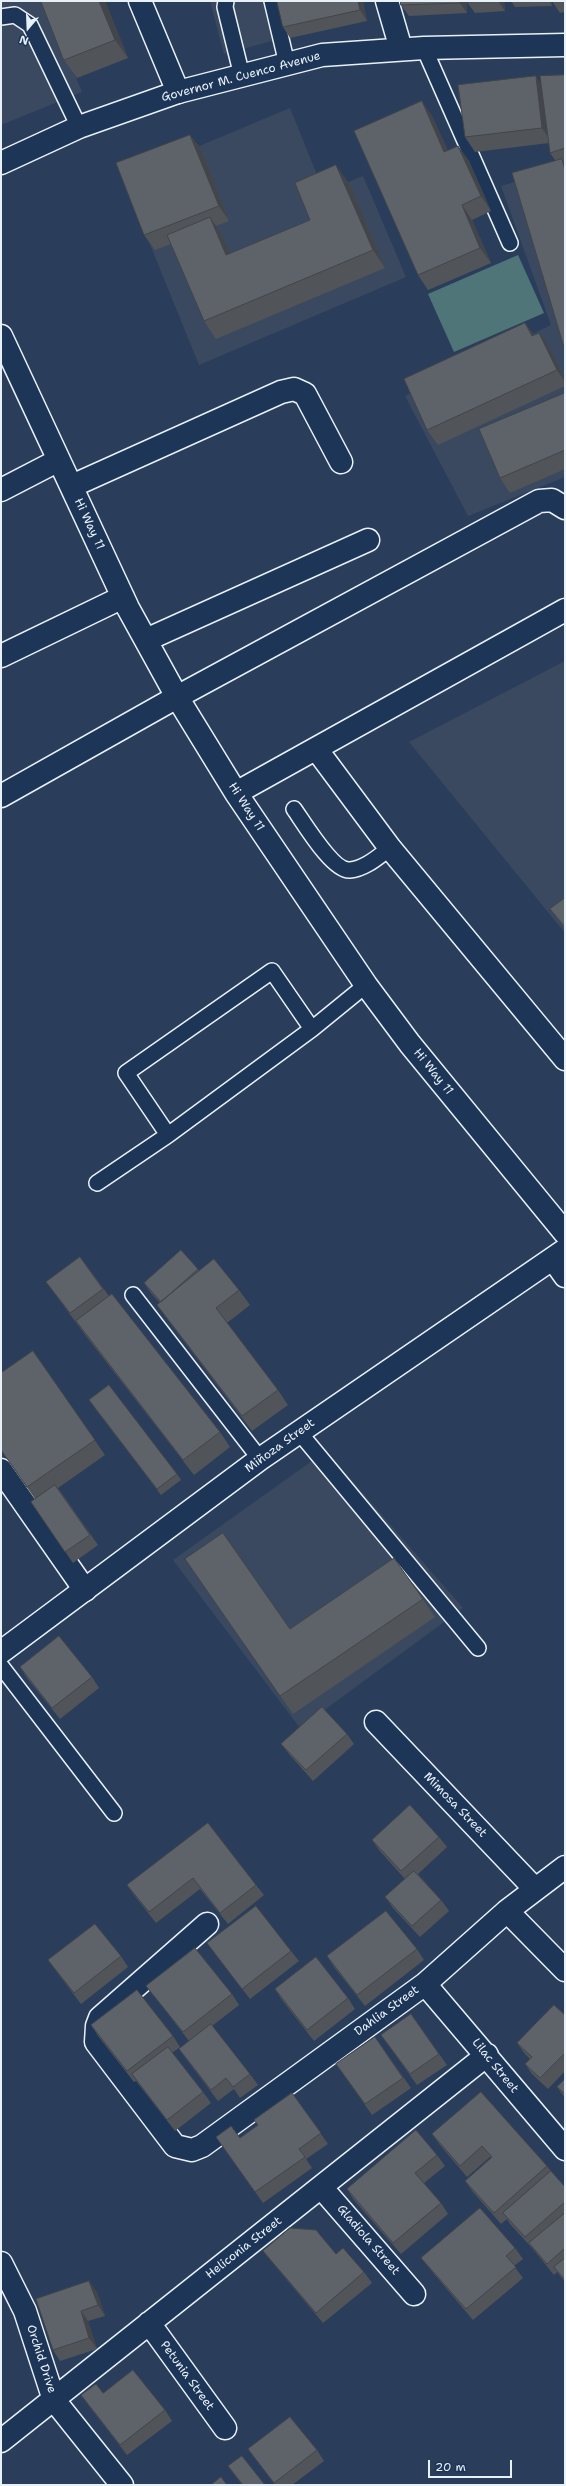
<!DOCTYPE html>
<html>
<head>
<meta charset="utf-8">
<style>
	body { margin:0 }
	#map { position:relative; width:566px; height:2486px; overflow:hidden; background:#2a3e5b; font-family:"Shantell Sans",sans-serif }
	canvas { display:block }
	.frame { position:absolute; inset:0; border:2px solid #e8f1f8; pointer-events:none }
	.north { position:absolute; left:8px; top:8px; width:40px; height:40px; -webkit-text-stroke:3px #1d3557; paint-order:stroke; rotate:199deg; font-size:11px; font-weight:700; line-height:16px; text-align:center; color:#e8f1f8 }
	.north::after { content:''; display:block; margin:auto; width:14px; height:18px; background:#e8f1f8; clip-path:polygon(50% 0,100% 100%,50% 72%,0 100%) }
	.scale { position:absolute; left:428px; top:2460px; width:84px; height:18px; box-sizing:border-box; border:2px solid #e8f1f8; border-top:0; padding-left:5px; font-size:12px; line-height:14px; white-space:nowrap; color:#e8f1f8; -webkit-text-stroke:3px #1d3557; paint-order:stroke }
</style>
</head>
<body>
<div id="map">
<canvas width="566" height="2486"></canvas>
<div class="frame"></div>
<div class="north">N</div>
<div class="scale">20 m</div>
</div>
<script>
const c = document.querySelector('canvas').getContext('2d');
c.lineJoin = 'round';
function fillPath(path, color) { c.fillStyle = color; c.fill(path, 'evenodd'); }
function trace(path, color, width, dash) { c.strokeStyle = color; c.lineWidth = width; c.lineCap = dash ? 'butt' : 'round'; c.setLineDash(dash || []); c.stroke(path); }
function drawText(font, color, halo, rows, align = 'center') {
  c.font = font + ' "Shantell Sans",sans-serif'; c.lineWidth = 3.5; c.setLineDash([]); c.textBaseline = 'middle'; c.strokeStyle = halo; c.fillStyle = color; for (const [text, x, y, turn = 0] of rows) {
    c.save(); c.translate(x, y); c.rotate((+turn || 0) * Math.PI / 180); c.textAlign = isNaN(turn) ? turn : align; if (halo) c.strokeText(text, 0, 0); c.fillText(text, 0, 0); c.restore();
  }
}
const built = new Path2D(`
	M1 1H44L82 92 1 125Z
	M210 1H280L290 36 224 54Z
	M290 108 324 192 363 176 406 277 199 365 123 178Z
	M565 167V477L468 516 405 396 551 325 501 186Z
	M565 661V933L409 742Z
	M326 1451 463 1608 300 1728 173 1560Z`);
const green = new Path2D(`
	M518 255 544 313 454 352 428 294Z`);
const service = new Path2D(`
	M226 1 225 7 242 76
	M272 1 287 64
	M1 17 15 15 30 25 79 127
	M424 48 510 243
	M294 809C304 823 333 872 350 870 365 869 379 856 390 848
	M168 1135 126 1073 272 971 312 1029
	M97 1183 168 1135 312 1029 366 985
	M133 1295 260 1459
	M299 1432 478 1648
	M1 1666 114 1813`);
const minor = new Path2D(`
	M140 1 178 92
	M387 1 401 49
	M1 336 128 608 177 697 236 793 366 985 410 1044 565 1233
	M72 486 281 392 294 389 305 394 341 462
	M1 490 59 460
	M146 640 368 540
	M1 656 123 597
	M317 750 390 848 565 1059
	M236 793 565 610
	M1 796 177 697 539 501 552 500 565 508
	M553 1259 565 1276
	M1 1470 85 1590
	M376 1722 535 1889
	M507 1911 565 1970
	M207 1924 100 2018 97 2026 96 2042 175 2146 192 2150 202 2146 425 1984 507 1911 565 1867
	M425 1984 565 2149
	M321 2187 414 2294
	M1 2263 25 2311 54 2400 122 2485
	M149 2323 225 2428
	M1 2441 487 2055`);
const secondary = new Path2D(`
	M1 163 79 127 178 92 322 55 424 48 565 45
	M1 1652 260 1459 565 1250`);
const wall = new Path2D(`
	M41 1H105L128 58 77 78 64 60Z
	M363 1 367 21 290 38 283 27Z
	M401 1H467V13L409 16 401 5Z
	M467 1H504L505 11 475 13 467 2Z
	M511 1H552V6L515 7Z
	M552 1H565V12L560 13Z
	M565 75V348L564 347 555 160 550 153 549 143 475 152 465 137 541 84Z
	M432 116 448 151 458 146 469 161 491 211 472 220 491 263 428 290 418 275Z
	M190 135 201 149 229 221 216 226 222 235 230 254 310 220 349 183 385 268 216 339 204 321 171 244 155 250 144 235Z
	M525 323 534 335 550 348 565 380V386L438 445 427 430Z
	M565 393V469L510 493 500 478Z
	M565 898V929L550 909Z
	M80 1257 109 1296 220 1432 230 1447 194 1475 86 1336 46 1282Z
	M198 1269 199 1271 239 1290 250 1305 227 1323 278 1390 288 1405 252 1431 168 1320 157 1305 160 1303 151 1293 144 1283Z
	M33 1351 105 1455 58 1488 98 1545 73 1563 31 1502 35 1499 1 1450Z
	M93 1406 177 1474 181 1480 161 1495Z
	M394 1558 435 1617 293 1714 185 1559 290 1629Z
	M20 1667 92 1677 99 1688 60 1719 27 1678Z
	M347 1734 354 1744 313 1781 289 1754 281 1744Z
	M208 1823 256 1885 264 1895 228 1924 200 1889 156 1923 134 1895 127 1885Z
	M439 1837 447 1847 418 1874 441 1900 449 1911 420 1937 393 1908 385 1897 405 1879 379 1850 372 1840Z
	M207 1943 291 1951 299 1961 250 1999 215 1954Z
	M417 1949 424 1960 365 2006 334 1967 327 1956Z
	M121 1956 128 1967 81 2004 56 1971 48 1960Z
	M146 1986 232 1994 239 2005 212 2026 250 2074 258 2085 240 2098 234 2089 218 2101 187 2060 179 2049 189 2041 154 1996Z
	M275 1989 348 1998 355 2009 314 2041 282 2000Z
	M411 2014 447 2065 417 2085 381 2035Z
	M565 2015V2071L548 2089 532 2074 525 2064 530 2059 525 2054 517 2043Z
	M91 2025 173 2036 180 2047 172 2053 203 2092 211 2103 175 2131 136 2081 134 2082 98 2036Z
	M375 2037 411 2088 372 2115 336 2064Z
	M565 2079V2098L557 2087Z
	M481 2092 547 2166 551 2171 565 2187V2282L557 2272 554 2275 537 2254 532 2248 510 2224 507 2219 501 2224 473 2192 465 2181 491 2158 490 2157 467 2177 440 2145 432 2134Z
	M292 2093 328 2144 306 2159 312 2168 263 2203 216 2137 240 2138 258 2126Z
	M437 2155 445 2166 424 2183 441 2203 448 2214 401 2254 354 2200 347 2189Z
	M515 2248 523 2259 514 2266 523 2278 473 2320 429 2268 421 2258Z
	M263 2251 336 2254 364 2272 372 2283 323 2323 271 2261Z
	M97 2292 105 2316 88 2321 97 2349 60 2361 53 2350 36 2299Z
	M103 2393 165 2410 172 2421 127 2455 89 2406 81 2395Z
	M248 2449 317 2450 324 2461 292 2485H275Z
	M228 2466 265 2485H242Z`);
const shadedWall = new Path2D(`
	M99 1H105L128 58 115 40Z
	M358 1H363L367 21 360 10Z
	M460 1H467V13L460 3Z
	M498 1H504L505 11Z
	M549 1H552V6Z
	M536 76 546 91 552 143 542 128Z
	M422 101 432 116 455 167 444 152Z
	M190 135 201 149 229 221 219 206Z
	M458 146 469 161 491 211 481 196Z
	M562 159 565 164V170Z
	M336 165 349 183 385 268 373 250Z
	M462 205 472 220 491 263 480 248Z
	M210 217 222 235 238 273 226 255Z
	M525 323 536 338 532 336Z
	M539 333 550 348 565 380V382L557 370Z
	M89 2281 97 2292 105 2316 98 2305Z
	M81 2311 88 2321 97 2349 89 2338Z`);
const building = new Path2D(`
	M41 1H99L115 40 64 60Z
	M277 1H358L360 10 283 27Z
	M401 1H460V3L401 5Z
	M467 1H484L467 2Z
	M565 75V148L550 153 540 76Z
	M536 76 542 128 465 137 458 85Z
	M422 101 444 152 458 146 481 196 462 205 480 248 418 275 354 131Z
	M190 135 219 206 144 235 116 163Z
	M562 159 565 170V347H564L512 173Z
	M336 165 373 250 204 321 167 235 210 217 226 255 310 220 295 183Z
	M525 323 532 336 539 333 557 370 427 430 404 379Z
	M565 393V450L500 478 479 429Z
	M565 898V927L550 909Z
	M181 1250 198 1269 161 1302 144 1283Z
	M80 1257 103 1289 70 1313 46 1282Z
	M214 1259 239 1290 216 1308 278 1390 242 1416 157 1305Z
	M112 1294 220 1432 183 1460 76 1321Z
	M33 1351 95 1440 27 1487 1 1450V1373Z
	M109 1385 177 1474 157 1489 89 1400Z
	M55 1485 90 1535 65 1552 31 1502Z
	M223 1533 290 1629 394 1558 423 1599 280 1696 185 1559Z
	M59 1636 92 1677 52 1708 20 1667Z
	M322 1707 347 1734 306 1770 281 1744Z
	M410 1805 439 1837 401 1871 372 1840Z
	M208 1823 256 1885 220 1913 193 1878 149 1912 127 1885Z
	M414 1871 441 1900 412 1926 385 1897Z
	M256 1906 291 1951 242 1989 207 1943Z
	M386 1911 417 1949 357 1995 327 1956Z
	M95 1924 121 1956 74 1993 48 1960Z
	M195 1948 232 1994 183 2032 146 1986Z
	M316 1957 348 1998 307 2030 275 1989Z
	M137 1990 173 2036 127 2071 91 2025Z
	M554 2005 565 2015V2053L540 2078 525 2064 532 2057 517 2043Z
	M411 2014 439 2054 410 2074 381 2035Z
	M211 2024 250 2074 233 2087 226 2078 211 2090 179 2049Z
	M375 2037 403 2078 365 2104 336 2064Z
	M168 2047 203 2092 167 2120 132 2074Z
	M565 2079V2094L557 2087Z
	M481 2092 547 2166 494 2213 465 2181 492 2157 482 2146 460 2166 432 2134Z
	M292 2093 321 2133 299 2149 305 2157 255 2192 216 2137 231 2126 240 2138 258 2125 254 2120Z
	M416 2130 437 2155 415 2173 441 2203 393 2243 347 2189Z
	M551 2171 565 2187V2202L525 2237 503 2213Z
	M480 2208 515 2248 506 2256 516 2267 466 2309 421 2258Z
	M565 2213V2248L547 2264 529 2243Z
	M290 2228 316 2230 336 2254 343 2248 364 2272 316 2313 263 2251Z
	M565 2258V2280L554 2267Z
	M89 2281 98 2305 81 2311 89 2338 53 2350 36 2299Z
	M133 2370 165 2410 120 2445 81 2395 96 2384 103 2393Z
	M290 2417 317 2450 274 2483 248 2449Z
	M242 2456 265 2485H243L228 2466Z
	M221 2477 227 2485H211Z`);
const streetNames = [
	["Governor M. Cuenco Avenue",241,77,-15],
	["Hi Way 11",89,524,65],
	["Hi Way 11",246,807,57],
	["Hi Way 11",433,1072,51],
	["Miñoza Street",280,1446,-36],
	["Mimosa Street",455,1805,46],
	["Dahlia Street",387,2011,-36],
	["Lilac Street",495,2066,51],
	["Gladiola Street",368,2240,49],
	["Heliconia Street",244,2248,-38],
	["Orchid Drive",41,2359,72],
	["Petunia Street",187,2376,54]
];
fillPath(built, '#3a495f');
fillPath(green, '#4f7578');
trace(service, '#e8f1f8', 18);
trace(minor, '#e8f1f8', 25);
trace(secondary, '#e8f1f8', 25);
trace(service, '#1d3557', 15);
trace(minor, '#1d3557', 22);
trace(secondary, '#1d3557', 22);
fillPath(wall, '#51555a');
fillPath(shadedWall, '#42454a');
fillPath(building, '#5e6369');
trace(building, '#42454a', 1);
drawText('12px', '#e8f1f8', '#1d3557', streetNames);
</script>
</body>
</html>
